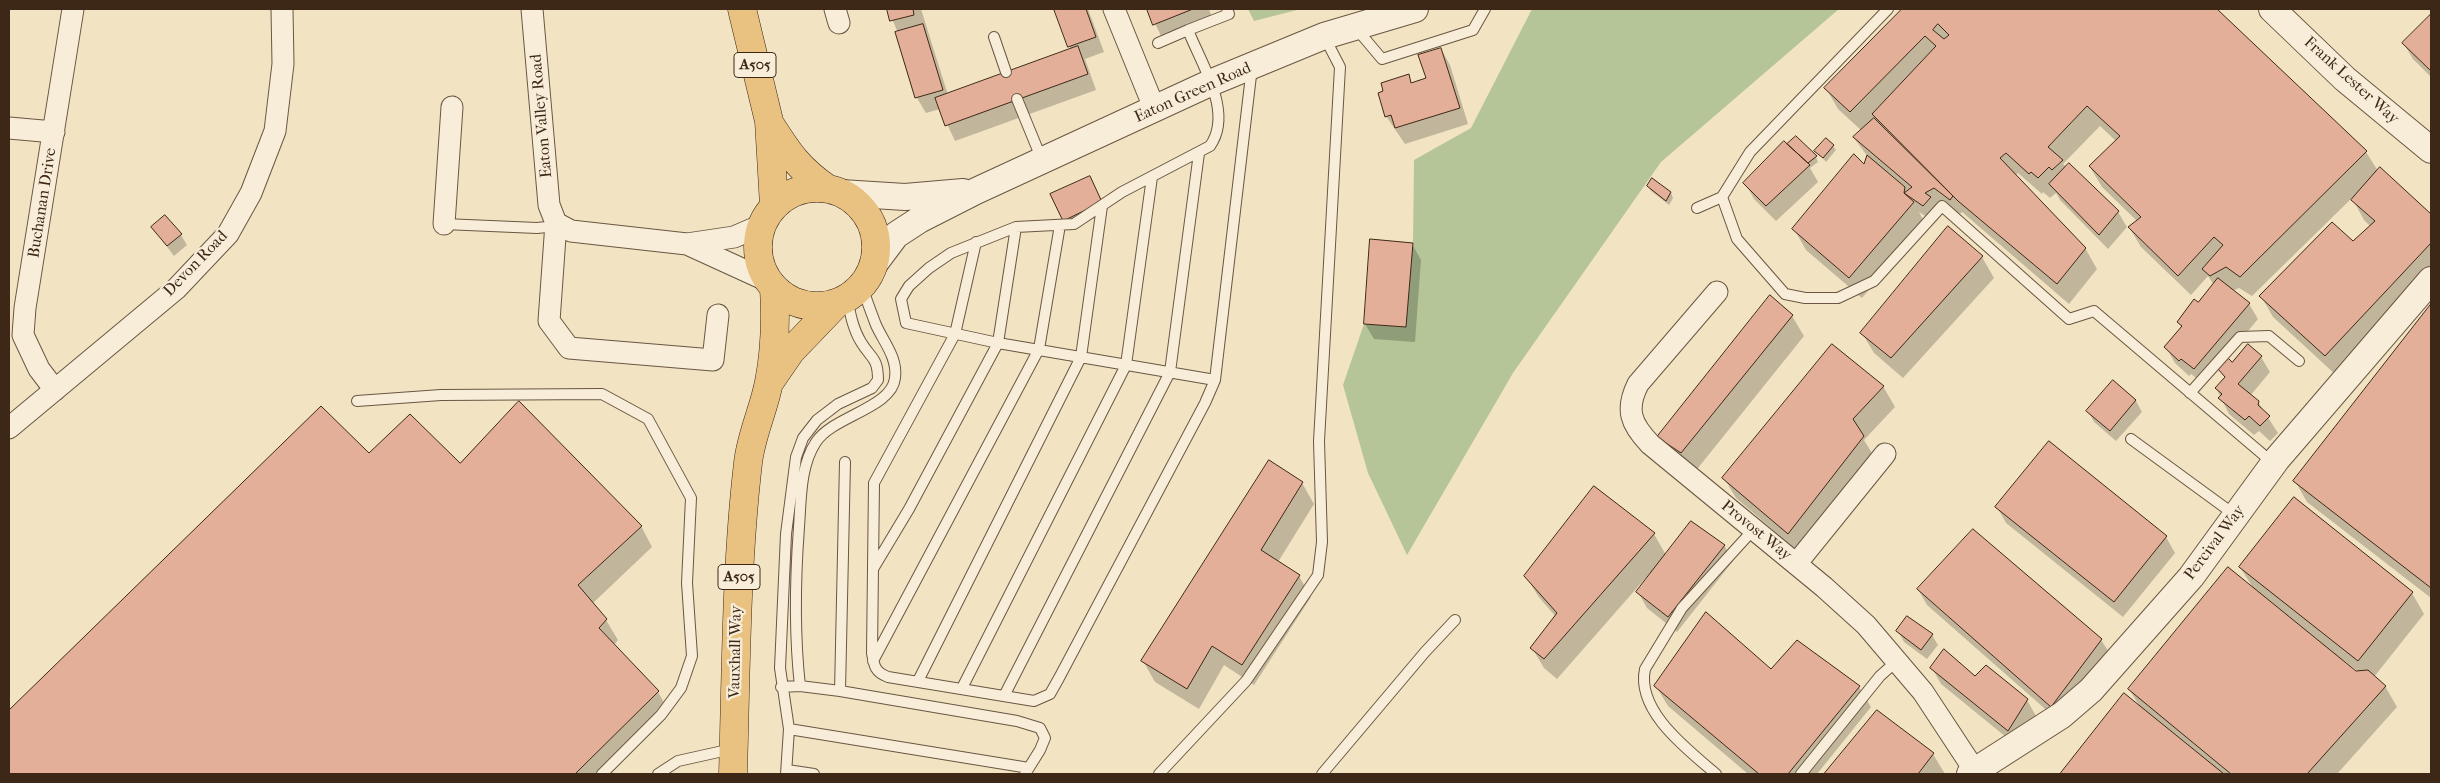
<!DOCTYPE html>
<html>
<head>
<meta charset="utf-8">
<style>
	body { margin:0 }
	#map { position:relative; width:2440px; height:783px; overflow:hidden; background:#f2e4c3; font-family:"IM FELL French Canon",serif }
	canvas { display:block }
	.frame { position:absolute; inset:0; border:10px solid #3d2717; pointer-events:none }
</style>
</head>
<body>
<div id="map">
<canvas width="2440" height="783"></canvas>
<div class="frame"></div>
</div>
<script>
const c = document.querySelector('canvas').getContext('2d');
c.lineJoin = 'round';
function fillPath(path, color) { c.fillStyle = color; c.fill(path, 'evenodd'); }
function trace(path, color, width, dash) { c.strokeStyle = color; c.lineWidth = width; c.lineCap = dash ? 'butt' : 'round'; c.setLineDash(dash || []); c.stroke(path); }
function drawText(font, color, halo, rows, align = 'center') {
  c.font = font + ' "IM FELL French Canon",serif'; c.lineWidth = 4.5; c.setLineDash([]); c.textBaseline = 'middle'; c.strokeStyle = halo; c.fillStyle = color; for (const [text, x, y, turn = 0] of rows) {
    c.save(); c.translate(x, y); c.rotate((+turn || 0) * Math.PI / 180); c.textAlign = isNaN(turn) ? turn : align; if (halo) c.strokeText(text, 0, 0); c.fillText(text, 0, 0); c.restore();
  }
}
const green = new Path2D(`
	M1248 9H1301L1254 21Z
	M1532 9H1839L1661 162 1513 373 1407 555 1368 473 1343 385 1364 324 1406 327 1413 243 1414 160 1471 128Z`);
const shadow = new Path2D(`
	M888 9H921L948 95 1071 50 1055 9H1088L1104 52 1085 59 1096 90 955 141 940 109 926 113 917 98 896 33H898Z
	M1148 9H1209L1213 20 1163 40Z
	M1904 9H2216L2366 152 2378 171 2380 169 2431 216V276L2337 376 2273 317 2261 296 2353 243 2371 227 2364 220 2352 198 2252 296 2239 288 2233 291 2249 304 2258 319 2204 384 2191 374 2189 376 2175 363 2166 347 2182 328 2178 322 2198 303 2214 285 2208 276 2191 295 2141 247 2129 227 2137 221 2102 187 2090 167 2116 141 2100 126 2063 164 2118 212 2127 227 2108 249 2060 200 2056 193 2050 198 2043 192 2042 194 2018 173 2015 176 2085 248 2097 269 2069 304 1962 212 1960 214 1944 203 1933 221 1919 212 1925 223 1862 298 1806 250 1794 229 1865 166 1868 157 1854 138 1862 131 1838 109 1826 88Z
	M2431 15V77L2413 59 2404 44Z
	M1441 49 1450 65 1468 124 1405 144 1386 116 1408 76 1412 84 1428 79Z
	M1787 145 1816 157 1818 162 1810 168 1818 182 1776 221 1754 199 1745 183Z
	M1833 146 1836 150 1826 162 1816 151Z
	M1090 177 1107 212 1070 230 1064 220Z
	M1652 180 1671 193 1673 198 1669 205 1651 191 1648 186Z
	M152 227 181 235 187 245 174 256Z
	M1412 244 1421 260 1415 342 1374 339 1365 324Z
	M1982 257 1994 278 1903 378 1874 353 1862 333Z
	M2431 307V598L2307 502 2295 481Z
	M1792 316 1804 336 1694 473 1659 437Z
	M2261 357 2270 372 2250 396 2258 402 2278 433 2270 441 2259 431 2254 435 2229 414 2216 388 2225 378 2220 369Z
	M2113 382 2136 401 2142 412 2116 441 2094 422 2088 411Z
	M1883 386 1895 407 1864 440 1875 458 1800 553 1736 498 1724 478Z
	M321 408 369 455 460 464 641 526 652 547 592 604 606 620 618 640 614 645 658 692 670 713 607 774H9V712Z
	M2049 442 2166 537 2175 553 2123 617 2006 523 1997 507Z
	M1270 462 1302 483 1314 504 1278 562 1299 576 1311 597 1254 685 1224 665 1199 709 1155 682 1143 661Z
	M2294 499 2412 593 2424 614 2374 677 2385 686 2397 707 2337 774H2062L2125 695 2140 707 2129 689 2253 588 2240 567ZM2343 660 2359 672 2355 673 2341 662Z
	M1654 534 1666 555 1724 545 1733 561 1677 632 1647 608 1638 592 1651 574 1650 573 1557 679 1544 668 1532 648 1556 617 1538 596 1526 576Z
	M1918 589 2101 640 2111 655 2060 722 1927 605Z
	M1898 631 1932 635 1938 645 1927 659 1904 642Z
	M1932 668 1975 678 2027 700 2036 716 2017 746 1941 684Z
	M1771 671 1859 687 1871 707 1817 774H1748L1668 706 1656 686Z
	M1878 712 1933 754 1945 774H1826Z`);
const building = new Path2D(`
	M887 9H913L914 15 890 21Z
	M1054 9H1086L1096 37 1068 47Z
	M1147 9H1193L1153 25Z
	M1902 9H2217L2367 151 2240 277 2226 267 2210 276 2202 269 2223 245 2214 237 2178 276 2128 227 2141 217 2089 166 2120 136 2087 106 2048 147 2063 160 2052 170 2049 167 2038 178 2031 172 2029 174 2006 153 2000 158 2086 248 2057 284 1958 201 1872 114 1936 46 1925 36 1850 112 1824 88ZM1938 24 1949 35 1944 39 1933 30Z
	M2431 14V71L2402 43Z
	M923 24 943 90 915 98 895 32Z
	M1078 46 1088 74 945 126 935 98Z
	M1441 48 1460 108 1395 128 1391 115 1385 117 1378 93 1383 91 1381 83 1409 74 1411 83 1426 78 1418 55Z
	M1874 118 1953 196 1950 200 1934 188 1925 193 1931 197 1923 206 1904 193 1912 187 1853 137Z
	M1796 136 1817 156 1808 163 1787 144Z
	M1826 138 1834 145 1823 158 1814 151Z
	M1784 141 1810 165 1766 206 1743 183Z
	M1854 154 1864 164 1867 155 1905 187 1904 193 1914 202 1849 278 1792 229Z
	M2069 163 2119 211 2099 235 2049 184Z
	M2380 167 2431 214V243L2325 356 2259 296 2332 222 2353 241 2375 221 2351 200Z
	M1090 176 1102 202 1063 221 1050 194Z
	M1652 178 1671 192 1666 201 1647 186Z
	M165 215 182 234 167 246 151 227Z
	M1948 226 1983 256 1891 358 1860 333Z
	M1370 239 1413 243 1406 327 1364 324Z
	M2218 278 2250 303 2194 369 2181 359 2179 361 2164 347 2182 326 2177 322 2194 299 2198 302Z
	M1770 295 1793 315 1681 453 1657 437Z
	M2431 304V588L2293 481Z
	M1832 344 1884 386 1853 419 1864 436 1788 534 1722 478Z
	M2248 344 2262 356 2238 384 2259 401 2258 405 2270 416 2260 426 2249 416 2245 420 2218 398 2222 394 2215 388 2225 377 2218 369 2228 358 2232 362Z
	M2113 380 2136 400 2110 431 2086 411Z
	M519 401 642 526 578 585 607 619 599 628 659 691 575 774H9V710L321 406 369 453 410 414 460 463Z
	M2049 441 2167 536 2114 602 1995 507Z
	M1269 460 1303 482 1261 550 1300 575 1242 665 1212 646 1187 689 1141 661Z
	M1594 486 1655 533 1544 659 1530 648 1557 613 1524 576Z
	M2294 497 2413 592 2358 661 2239 567Z
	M1691 521 1725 545 1668 617 1636 592Z
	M1973 529 2102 639 2051 707 1917 589Z
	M2228 567 2356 671 2368 670 2386 686 2307 774H2231L2128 689Z
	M1706 612 1771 669 1797 640 1860 686 1788 774H1759L1654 686Z
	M1907 616 1933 634 1921 650 1896 631Z
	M1944 649 1975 676 1986 665 2028 699 2008 731 1930 668Z
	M2124 693 2224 774H2060Z
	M1877 710 1934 753 1918 774H1824Z`);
const service = new Path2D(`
	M1355 27 1382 59 1473 30 1485 9
	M994 37 1006 72
	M1158 43 1188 30
	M1017 99 1042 160
	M1722 197 1737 239 1785 294 1805 298H1838L1874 281 1942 206 2069 319 2094 311 2273 463
	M1697 208 1722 197 1750 152 1888 9
	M444 224 537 228 547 227 556 223
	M976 242 955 334 874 483 872 653C874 666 875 672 888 677L1034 701 1050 694 1059 678 1205 403 1215 380 1252 67
	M1215 380 998 343 906 323 901 299 909 286 929 268 951 253 1016 227 1074 224 1122 192 1210 146C1234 112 1201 64 1188 30L1229 14 1227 9
	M2190 393 2240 337 2269 336 2299 361
	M357 401 441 395 602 394 648 419 691 498 687 583 692 656 681 688 661 715 602 774
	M2131 439 2235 515
	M873 569 909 509 998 343 1016 227
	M873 661 1039 349 1060 225
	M918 681 1081 357 1102 206
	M800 686C794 632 795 581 799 527 801 500 800 466 816 442 833 416 892 408 895 378 898 358 883 341 876 325 871 312 866 299 862 286
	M781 687 800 686 840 691 1017 721 1040 728 1045 738 1040 750 1025 774
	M962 688 1126 365 1152 177
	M840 691 845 462
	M1004 696 1170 372 1199 153
	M789 729 1029 768
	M787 770 814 774
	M658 774 678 761 732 749
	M786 774 789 729 780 668 786 534 796 457 803 438 817 420 838 404 872 388 878 380C878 357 871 359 861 342 853 329 850 313 847 298
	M1159 774 1246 681 1318 575 1322 542 1319 441 1340 67 1324 36
	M1322 774 1425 652 1455 620
	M1716 774C1687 749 1636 711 1645 669L1682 608 1754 529
	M1801 774 1880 676 1898 660`);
const minor = new Path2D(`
	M532 9 549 205 556 223
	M835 9 839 23
	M1114 9 1155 110
	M9 128 54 132
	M556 223 549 321 569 348 713 360 718 315
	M556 223 571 231 687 244 768 281
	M444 224 452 107
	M687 244 734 237 762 225
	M1717 292 1638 384C1625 410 1631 424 1650 444L1824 587 1866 625 1923 692 1975 771
	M55 390 39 369 23 335 25 308 73 9
	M9 428 176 289 228 234 251 193 275 131 283 64 282 9
	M1796 564 1885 454`);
const tertiary = new Path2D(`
	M2272 9 2345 79 2431 150
	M841 193 905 197 963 192
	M872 267 896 235 919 220 976 191 1210 83 1324 36 1415 9
	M1970 774 2062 715 2091 690 2191 577 2277 459 2431 280`);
const primary = new Path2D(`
	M742 9 769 121 774 206
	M770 124C789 154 799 169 828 189
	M758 247a59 59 0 1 1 118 0a59 59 0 1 1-118 0Z
	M771 380 791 351 838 302
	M733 774C736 671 736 566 748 463 751 435 764 409 769 382 775 351 776 319 774 288`);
const shields = [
	[755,65,42],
	[739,577,42]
];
const shieldNames = [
	["A505",755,65],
	["A505",739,577]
];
const streetNames = [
	["Frank Lester Way",2351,81,42],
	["Eaton Green Road",1193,93,-24],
	["Eaton Valley Road",542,116,-95],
	["Buchanan Drive",43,203,-81],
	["Devon Road",196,264,-46],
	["Provost Way",1756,531,39],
	["Percival Way",2215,543,-53],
	["Vauxhall Way",736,652,-89]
];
fillPath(green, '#b5c598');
fillPath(shadow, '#0003');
fillPath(building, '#e4af98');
trace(building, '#3d2717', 1);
trace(service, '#6a5642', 12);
trace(minor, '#6a5642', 23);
trace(tertiary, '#6a5642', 28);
trace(primary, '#3d2717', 29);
trace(service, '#f7edd8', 10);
trace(minor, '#f7edd8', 21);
trace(tertiary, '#f7edd8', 26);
trace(primary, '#e9c282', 28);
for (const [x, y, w] of shields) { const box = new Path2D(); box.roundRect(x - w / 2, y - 12.5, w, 25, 4); c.fillStyle = '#f7edd8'; c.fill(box); trace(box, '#3d2717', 1); }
drawText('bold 15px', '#3d2717', null, shieldNames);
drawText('16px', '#3d2717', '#f7edd8', streetNames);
</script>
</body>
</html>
